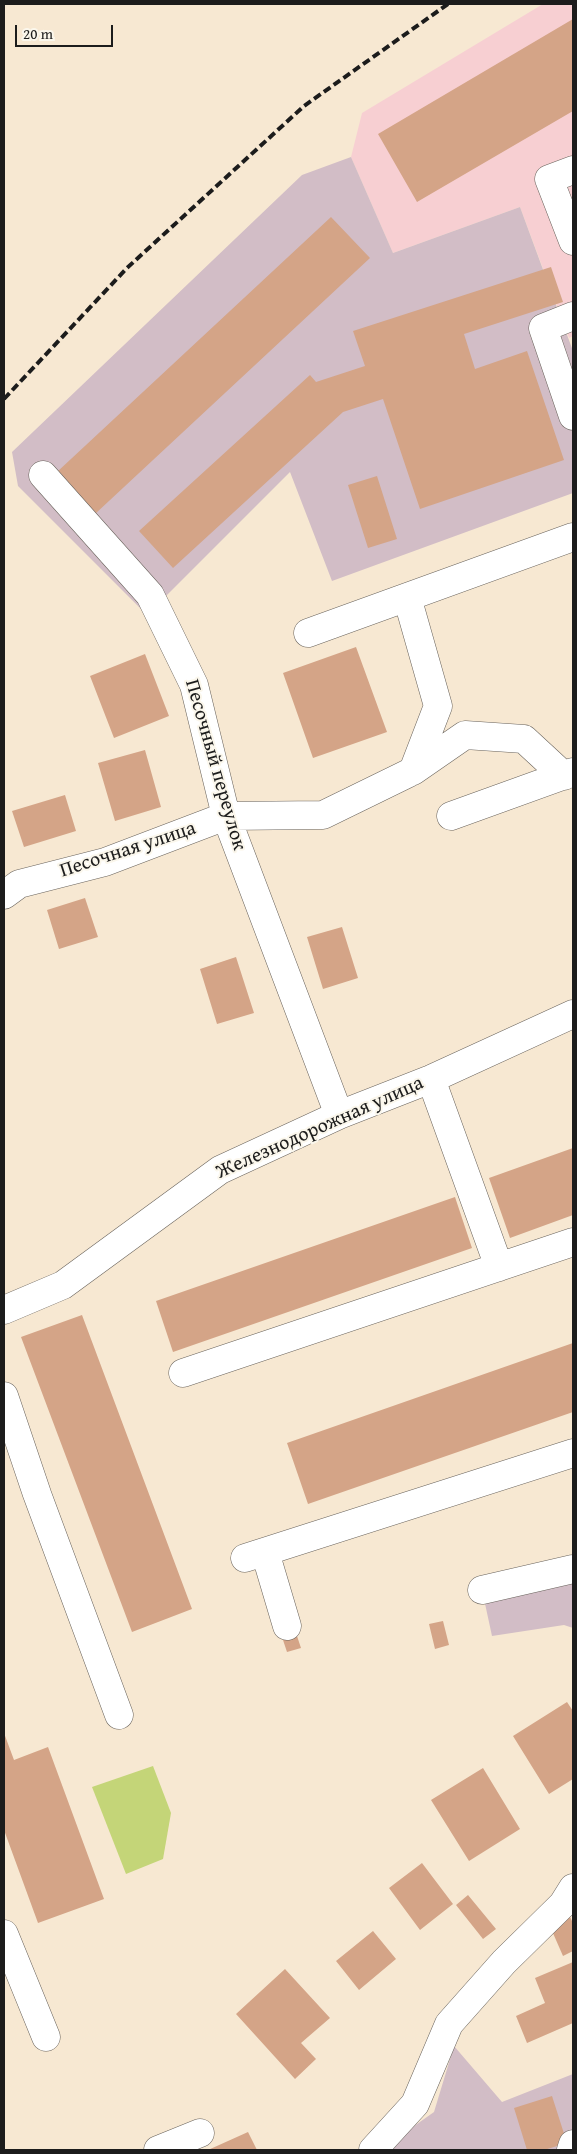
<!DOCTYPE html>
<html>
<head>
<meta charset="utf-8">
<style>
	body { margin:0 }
	#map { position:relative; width:577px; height:2154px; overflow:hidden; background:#f7e8d2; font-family:"Gentium Book Plus",serif }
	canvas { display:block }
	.frame { position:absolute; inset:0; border:5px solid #1c1c1c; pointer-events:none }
	.scale { position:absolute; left:15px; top:25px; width:98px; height:22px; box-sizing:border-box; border:2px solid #1c1c1c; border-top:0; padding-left:6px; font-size:15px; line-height:18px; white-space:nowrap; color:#1c1c1c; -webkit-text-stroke:4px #fbf7ec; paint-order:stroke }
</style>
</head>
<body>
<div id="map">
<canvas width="577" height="2154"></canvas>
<div class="frame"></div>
<div class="scale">20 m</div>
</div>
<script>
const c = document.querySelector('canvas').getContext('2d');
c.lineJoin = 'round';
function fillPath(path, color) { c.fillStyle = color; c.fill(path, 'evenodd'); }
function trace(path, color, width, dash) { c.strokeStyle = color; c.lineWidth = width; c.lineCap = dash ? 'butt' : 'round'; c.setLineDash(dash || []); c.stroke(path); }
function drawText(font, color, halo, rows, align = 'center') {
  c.font = font + ' "Gentium Book Plus",serif'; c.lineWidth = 4; c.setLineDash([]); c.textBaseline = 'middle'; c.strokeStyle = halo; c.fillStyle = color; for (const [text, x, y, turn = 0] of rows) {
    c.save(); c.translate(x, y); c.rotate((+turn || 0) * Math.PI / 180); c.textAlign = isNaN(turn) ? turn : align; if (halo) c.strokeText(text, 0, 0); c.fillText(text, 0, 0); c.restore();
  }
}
const built = new Path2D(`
	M543 4H573V336L569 338 520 207 393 253 351 157 362 113Z`);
const industrial = new Path2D(`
	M351 157 393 253 520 207 573 351V493L332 581 290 472 147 615 18 486 12 452 302 175Z
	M573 1581V1628L564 1625 492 1636 484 1599Z
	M454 2046 502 2102 573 2074V2150H389L386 2146 434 2112Z`);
const green = new Path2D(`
	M153 1766 171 1813 163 1859 126 1874 92 1787Z`);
const building = new Path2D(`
	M573 19V111L417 202 378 134Z
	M331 217 370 258 95 514 57 472Z
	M551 267 563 302 464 334 475 369 527 351 564 460 420 509 383 399 343 412 173 568 139 531 310 375 316 382 365 366 353 331Z
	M377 476 397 539 368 548 348 485Z
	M356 647 387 732 313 758 283 673Z
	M145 654 169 716 114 738 90 676Z
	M145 750 161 807 115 821 98 763Z
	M65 795 76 831 24 847 12 811Z
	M85 898 98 937 59 949 47 910Z
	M342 927 358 978 323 989 307 937Z
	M236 957 254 1013 217 1024 200 969Z
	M573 1148V1215L510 1238 489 1178Z
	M455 1197 472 1248 173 1352 156 1301Z
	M82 1315 192 1609 132 1632 21 1337Z
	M573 1343V1412L308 1504 287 1443Z
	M443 1621 449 1645 435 1649 429 1624Z
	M293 1624 301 1648 287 1652 279 1628Z
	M567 1702 573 1711V1779L549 1794 513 1736Z
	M4 1733 14 1760 48 1747 104 1899 38 1923 4 1830Z
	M483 1768 520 1829 469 1861 431 1800Z
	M422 1863 453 1904 420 1930 389 1888Z
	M468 1895 496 1929 483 1939 456 1905Z
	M569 1915 573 1923V1951L563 1956 549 1924Z
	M373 1931 396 1959 359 1990 336 1961Z
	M573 1962V2023L527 2043 516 2016 545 2003 535 1978Z
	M285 1969 330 2018 301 2043 316 2059 295 2079 236 2014Z
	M552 2096 567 2143 544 2150H527L514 2108Z
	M248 2132 257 2150H208Z`);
const minor = new Path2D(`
	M573 170 549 179 573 241
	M573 316 543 328 573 416
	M43 475 150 595 194 685 226 816 339 1115
	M308 633 573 537
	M413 771 465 735 524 739 564 776
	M451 816 573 772
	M4 895 19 884 105 862 226 816 323 815 413 771 438 706 407 597
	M431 1079 499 1267
	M4 1310 63 1285 220 1170 339 1115 431 1079 573 1014
	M183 1373 573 1242
	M4 1396 37 1494 119 1715
	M265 1552 287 1626
	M245 1558 573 1453
	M482 1590 573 1569
	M4 1934 46 2037
	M158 2150 200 2133
	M373 2150 415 2104 449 2024 504 1962 563 1904 573 1888
	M571 2150 573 2144`);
const rail = new Path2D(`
	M4 399 127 268 304 106 448 4`);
const streetNames = [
	["Песочный переулок",215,765,74],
	["Песочная улица",128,850,-18],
	["Железнодорожная улица",320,1128,-24]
];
fillPath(built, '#f7cfd2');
fillPath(industrial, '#d2bdc6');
fillPath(green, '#c4d578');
fillPath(building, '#d4a487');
trace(minor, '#69635c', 29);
trace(minor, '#fff', 28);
trace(rail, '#1c1c1c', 4, [8, 4]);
drawText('20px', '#1c1c1c', '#fbf7ec', streetNames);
</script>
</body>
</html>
